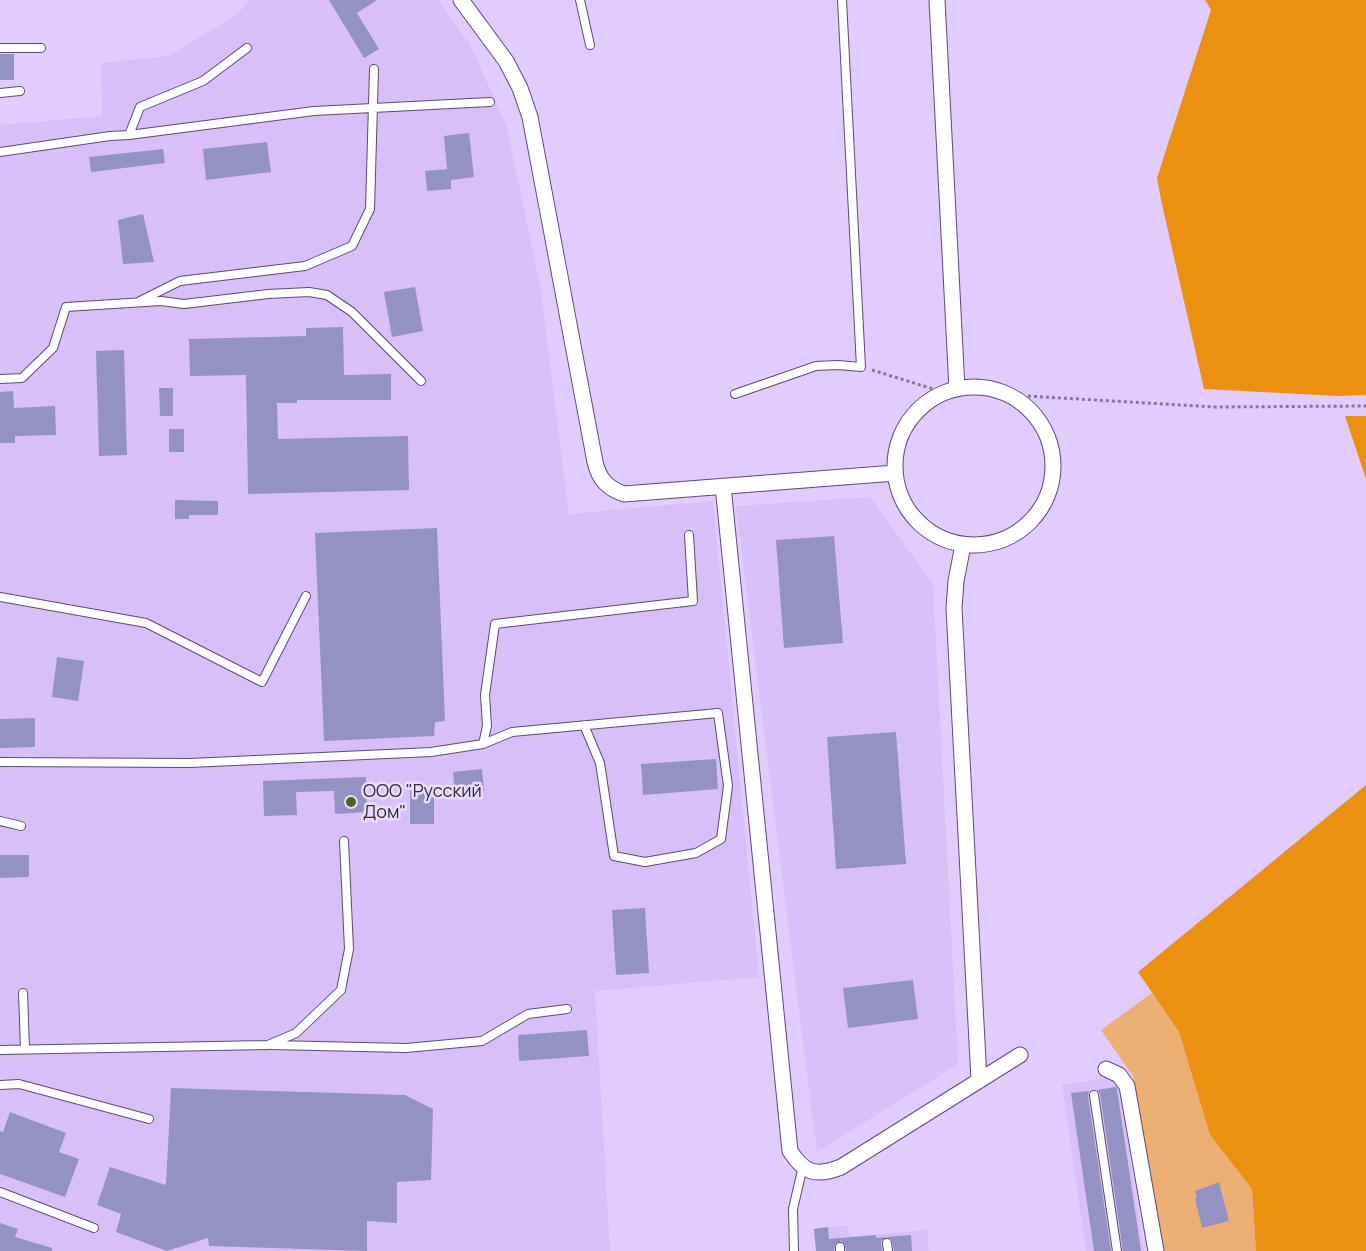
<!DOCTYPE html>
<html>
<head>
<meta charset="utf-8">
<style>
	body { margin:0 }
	canvas { display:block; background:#e2cbfe }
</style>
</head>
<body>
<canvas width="1366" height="1251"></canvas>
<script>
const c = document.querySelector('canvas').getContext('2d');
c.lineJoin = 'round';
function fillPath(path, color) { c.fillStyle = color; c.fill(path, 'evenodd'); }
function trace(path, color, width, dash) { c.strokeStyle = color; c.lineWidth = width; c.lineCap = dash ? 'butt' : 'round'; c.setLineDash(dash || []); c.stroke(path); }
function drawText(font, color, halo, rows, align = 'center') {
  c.font = font + ' Manrope,sans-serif'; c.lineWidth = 5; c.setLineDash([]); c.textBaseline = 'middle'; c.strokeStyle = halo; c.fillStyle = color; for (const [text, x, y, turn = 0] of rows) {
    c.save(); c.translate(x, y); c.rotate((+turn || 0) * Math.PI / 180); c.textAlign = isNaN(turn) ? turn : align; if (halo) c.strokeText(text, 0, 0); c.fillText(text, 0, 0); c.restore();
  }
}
const built = new Path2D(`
	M249 0H438L470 45 506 124 541 290 569 514 713 501 759 977 595 991 610 1251H0V125L102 116 101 63 169 56 238 14Z
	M870 497 933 584 958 1064 817 1152 736 506Z
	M1118 1076 1144 1251H1086L1062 1085Z
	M847 1225 849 1237 927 1230 929 1251H816L814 1229Z`);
const green = new Path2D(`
	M1152 993 1179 1032 1210 1135 1252 1189 1256 1251H1161L1133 1076 1101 1030Z`);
const forest = new Path2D(`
	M1205 0H1366V395L1338 396 1204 389 1161 200 1157 178 1211 10Z
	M1345 416H1366V479Z
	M1366 785V1251H1256L1252 1189 1210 1135 1179 1032 1138 972Z`);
const building = new Path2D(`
	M329 0H377L357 13 379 49 364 58Z
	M0 54H14V80H0Z
	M469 133 474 177 451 180V189L427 191 425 171 447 169 444 136Z
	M267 142 271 172 206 180 203 149Z
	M163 149 165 163 91 172 89 157Z
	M143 214 154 262 123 264 118 220Z
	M415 287 423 331 392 337 384 292Z
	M343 327 344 375 391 374V400H297V403H277L278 439 408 436 409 490 248 494 246 375 190 376 189 339 306 336V328Z
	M124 350 127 455 99 456 96 351Z
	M159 388H173V416H160Z
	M13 391 14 408 55 406 56 435 15 436V443H0V392Z
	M169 429H184V452H169Z
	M175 500 218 501V515H189V519H175Z
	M437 528 445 721 435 722 434 736 324 741 315 533Z
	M834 536 843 643 784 648 776 540Z
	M57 657 84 661 78 701 52 697Z
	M35 718V747L0 748V719Z
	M896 732 906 864 836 869 827 737Z
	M716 759 718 789 643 795 641 764Z
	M482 769 484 791 455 794 453 772Z
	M366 777 367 812 335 814 334 791 296 792 297 815 264 816 263 781Z
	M410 791H434V824H410Z
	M0 855H29V877L0 878Z
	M645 908 649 973 616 975 612 910Z
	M913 980 918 1019 848 1028 843 988Z
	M587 1030 589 1056 519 1061 518 1035Z
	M1116 1087 1117 1089 1141 1251H1123L1100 1094 1097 1090Z
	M171 1088 405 1095 433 1109 431 1180 397 1182V1223L367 1221V1251L209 1246 208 1238 167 1251 116 1232 121 1214 97 1205 110 1167 166 1185Z
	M1089 1091 1088 1096 1111 1251H1094L1071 1093Z
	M10 1112 66 1133 59 1152 79 1159 65 1197 0 1174V1131L3 1132Z
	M1219 1182 1229 1221 1202 1228 1195 1198 1197 1197 1195 1191Z
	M0 1223 18 1229 15 1237 52 1248V1251H0Z
	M828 1227 829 1239 876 1235V1238L887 1237 881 1241 882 1251H846L845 1245 841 1241 835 1244 834 1251H816L814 1229Z
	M911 1235 912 1251H894L892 1240 887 1237Z`);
const path = new Path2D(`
	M872 370 943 392
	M1010 395 1215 407 1366 406`);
const lane = new Path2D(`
	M580 0 590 45
	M0 48H41
	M0 93 20 91
	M129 135 314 111 490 102
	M0 152 110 136 129 135 140 107 203 81 247 48
	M140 301 180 281 305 266 352 246 370 209 374 69
	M0 379 22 378 53 348 66 307 161 301 184 304 268 294 309 292 327 295 352 312 421 381
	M735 394 816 366 838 365 861 367 842 0
	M0 597 146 623 262 682 306 596
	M483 744 512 732 718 713 728 786 721 839 696 853 645 862 614 856 600 763 584 725
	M0 762 190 763 431 752 483 744 487 726 485 695 495 624 693 601 689 535
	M0 821 21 826
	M23 993 25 1049
	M272 1045 406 1048 482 1041 528 1014 567 1009
	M0 1050 268 1045 296 1033 341 990 349 949 344 841
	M0 1085 19 1084 149 1119
	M1094 1095 1117 1251
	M0 1192 94 1228
	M887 1243 888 1251
	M840 1247V1251
	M794 1251 793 1209 803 1166`);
const street = new Path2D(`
	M461 0 506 61 520 88 530 117 595 462C599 479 607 488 624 494L895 473
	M937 0 957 389
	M895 466a79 79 0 1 1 158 0a79 79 0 1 1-158 0Z
	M723 486 790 1151C804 1173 816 1177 841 1167L1020 1055
	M963 545 956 581 954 608 979 1080
	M1106 1069 1119 1075 1127 1086 1156 1251`);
const markers = [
	[351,802,6,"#4d6615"]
];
const poiNames = [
	["ООО \"Русский",363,792],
	["Дом\"",363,813]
];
fillPath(built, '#d9bff8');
fillPath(green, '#ecb074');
fillPath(forest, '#ec900f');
fillPath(building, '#9392c3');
trace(lane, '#5e4974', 10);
trace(street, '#5e4974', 17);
trace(path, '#857598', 3, [3, 3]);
trace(lane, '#fff', 8);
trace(street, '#fff', 15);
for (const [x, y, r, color] of markers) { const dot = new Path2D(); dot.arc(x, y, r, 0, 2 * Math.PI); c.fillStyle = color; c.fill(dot); trace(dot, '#eaddfc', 2); }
drawText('18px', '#32293d', '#eaddfc', poiNames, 'left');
</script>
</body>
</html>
